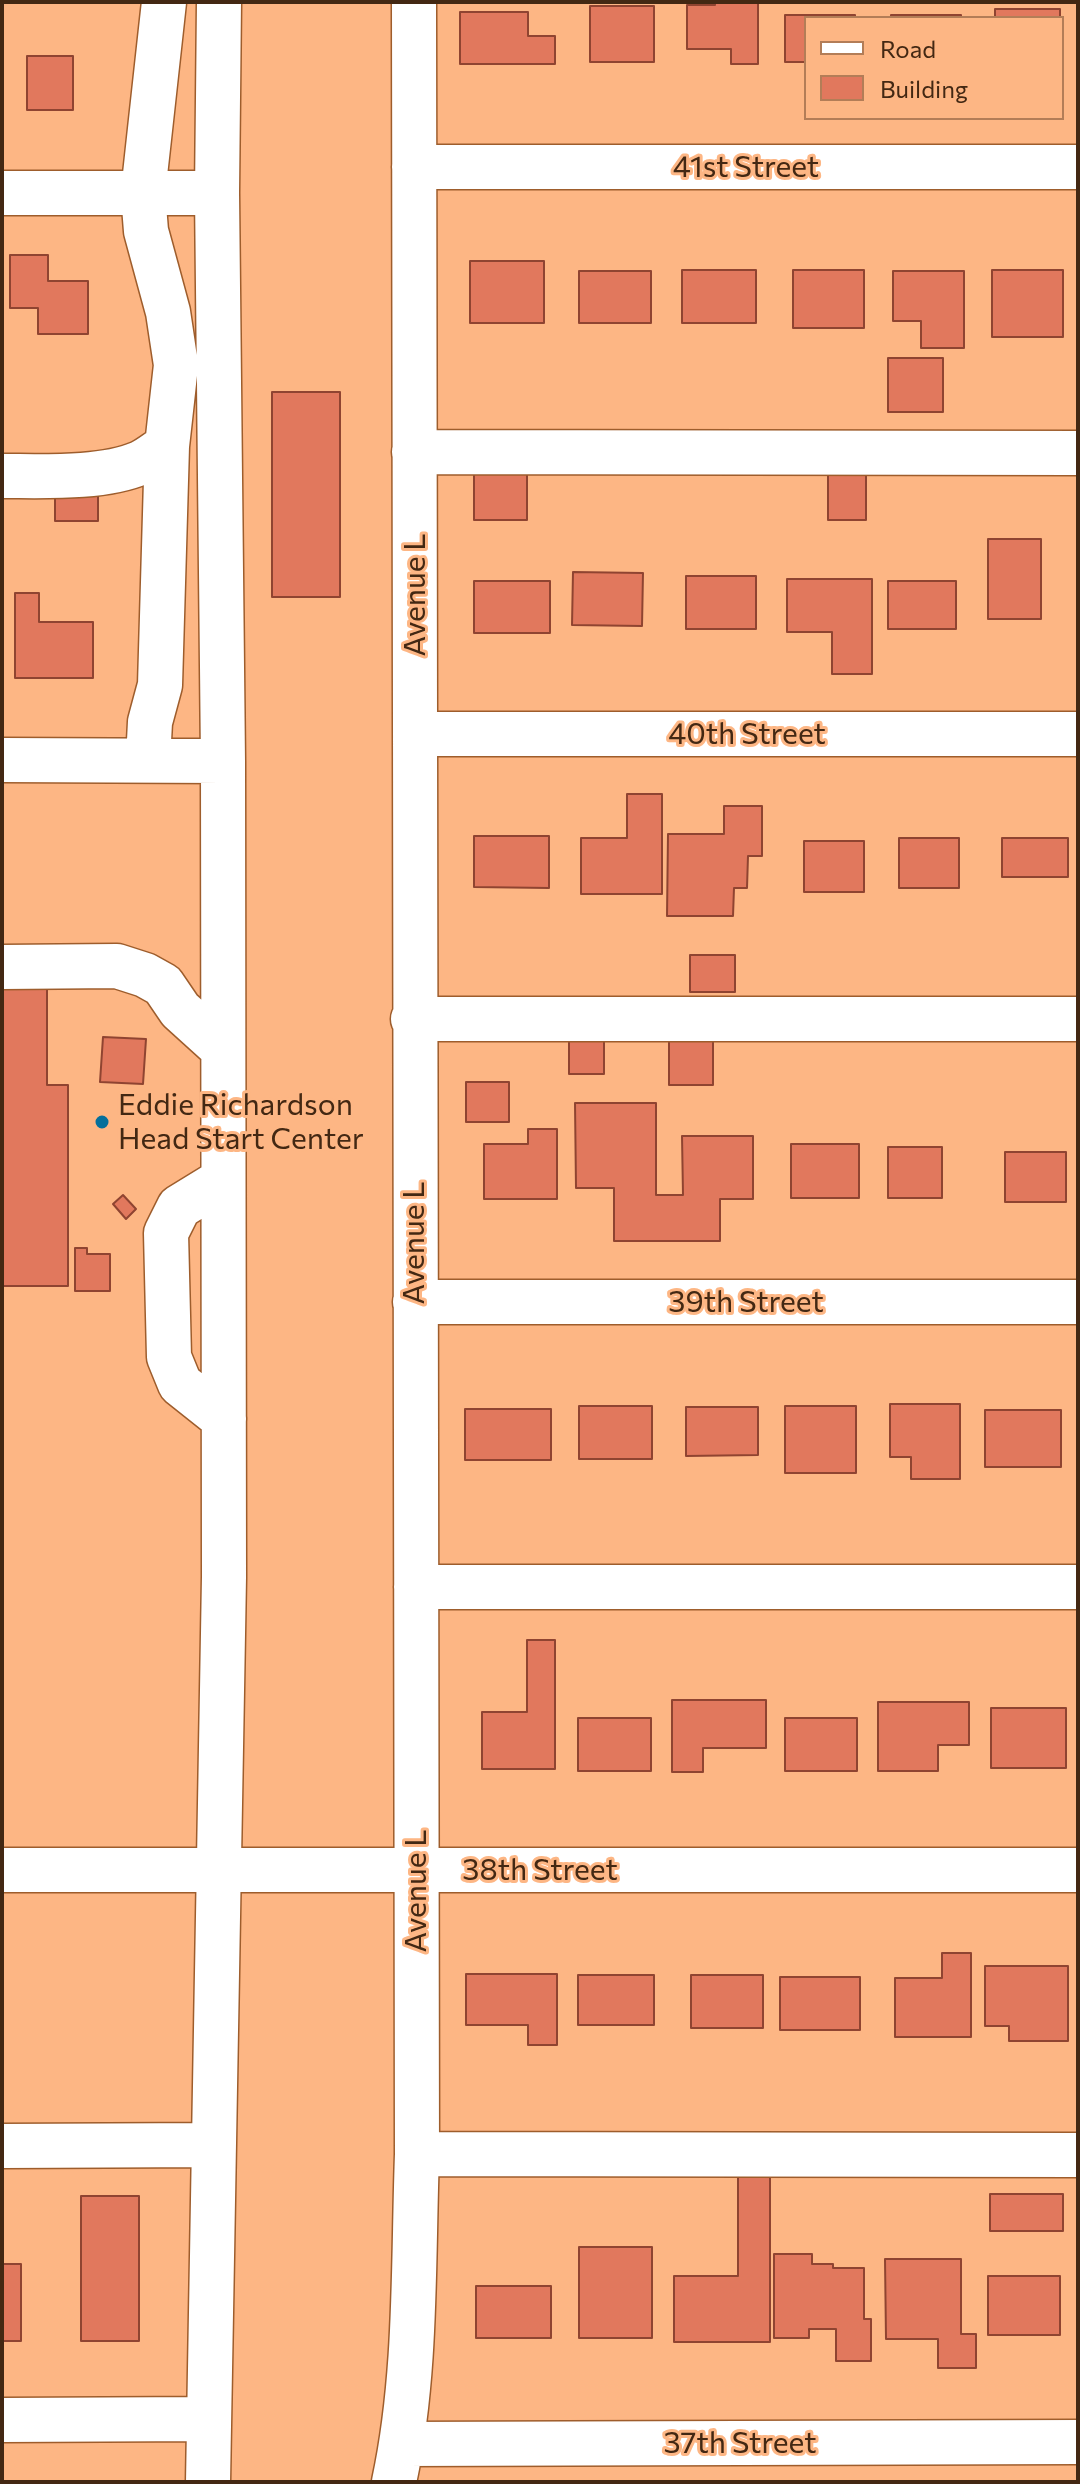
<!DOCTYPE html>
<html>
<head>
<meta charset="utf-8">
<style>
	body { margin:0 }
	#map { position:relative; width:1080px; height:2484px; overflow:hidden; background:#fdb684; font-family:Commissioner,sans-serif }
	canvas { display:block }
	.frame { position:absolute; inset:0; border:4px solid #432813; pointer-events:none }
	.legend { position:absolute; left:804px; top:16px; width:260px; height:104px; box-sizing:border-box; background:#fdb684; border:2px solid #b37d57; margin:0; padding:10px 14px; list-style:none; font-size:24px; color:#432813 }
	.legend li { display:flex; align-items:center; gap:16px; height:40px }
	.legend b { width:40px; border:2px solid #b37d57 }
</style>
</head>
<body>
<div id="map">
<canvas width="1080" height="2484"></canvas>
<div class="frame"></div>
<ul class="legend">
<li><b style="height:10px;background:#fff"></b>Road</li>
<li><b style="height:22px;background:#e1785d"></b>Building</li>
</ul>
</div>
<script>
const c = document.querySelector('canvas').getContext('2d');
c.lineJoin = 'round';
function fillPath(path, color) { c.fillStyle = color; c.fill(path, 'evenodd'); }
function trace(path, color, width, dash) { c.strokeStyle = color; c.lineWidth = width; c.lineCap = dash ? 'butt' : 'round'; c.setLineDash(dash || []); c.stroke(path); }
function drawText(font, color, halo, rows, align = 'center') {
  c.font = font + ' Commissioner,sans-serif'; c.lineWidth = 6; c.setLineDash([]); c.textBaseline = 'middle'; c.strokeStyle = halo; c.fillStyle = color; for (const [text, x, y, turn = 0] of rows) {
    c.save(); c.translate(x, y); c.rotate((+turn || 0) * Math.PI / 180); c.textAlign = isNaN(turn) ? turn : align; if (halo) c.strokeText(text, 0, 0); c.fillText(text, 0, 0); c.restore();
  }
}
const building = new Path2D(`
	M715 2H758V64H731V49H687V5H715Z
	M590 6H654V62H590Z
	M995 9H1060V18H995Z
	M460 12H528V36H555V64H460Z
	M785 15H855V18H806V62H785Z
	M891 15H961V18H891Z
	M27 56H73V110H27Z
	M10 255H48V281H88V334H38V308H10Z
	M470 261H544V323H470Z
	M682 270H756V323H682Z
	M793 270H864V328H793Z
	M992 270H1063V337H992Z
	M579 271H651V323H579Z
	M893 271H964V348H921V321H893Z
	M888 358H943V412H888Z
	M272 392H340V597H272Z
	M474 472H527V520H474Z
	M828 474H866V520H828Z
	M55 495 98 496V521H55Z
	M988 539H1041V619H988Z
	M573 572 643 573 642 626 572 625Z
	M686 576H756V629H686Z
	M787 579H872V674H832V632H787Z
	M474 581H550V633H474Z
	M888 581H956V629H888Z
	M15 593H39V622H93V678H15Z
	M627 794H662V894H581V838H627Z
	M724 806H762V856H748L747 888H734L733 916H667L668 834H724Z
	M474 836H549V888L474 887Z
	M899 838H959V888H899Z
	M1002 838H1068V877H1002Z
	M804 841H864V892H804Z
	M690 955H735V992H690Z
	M2 988H47V1085H68V1286H2Z
	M103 1037 146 1039 143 1084 100 1082Z
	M569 1037H604V1074H569Z
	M669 1037H713V1085H669Z
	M466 1082H509V1122H466Z
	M575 1103H656V1195H683L682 1136H753V1199H720V1241H614V1188H576Z
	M528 1129H557V1199H484V1144H528Z
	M791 1144H859V1198H791Z
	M888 1147H942V1198H888Z
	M1005 1152H1066V1202H1005Z
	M123 1195 136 1209 126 1219 113 1204Z
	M75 1248H87V1254H110V1291H75Z
	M890 1404H960V1479H911V1457H890Z
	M579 1406H652V1459H579Z
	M785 1406H856V1473H785Z
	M686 1407H758V1455L686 1456Z
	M465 1409H551V1460H465Z
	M985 1410H1061V1467H985Z
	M527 1640H555V1769H482V1712H527Z
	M672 1700H766V1748H703V1772H672Z
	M878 1702H969V1745H938V1771H878Z
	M991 1708H1066V1768H991Z
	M578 1718H651V1771H578Z
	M785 1718H857V1771H785Z
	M942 1953H971V2037H895V1978H942Z
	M985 1966H1068V2041H1009V2026H985Z
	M466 1974H557V2045H528V2025H466Z
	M578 1975H654V2025H578Z
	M691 1975H763V2028H691Z
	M780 1977H860V2030H780Z
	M738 2177H770V2342H674V2276H738Z
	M990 2194H1063V2231H990Z
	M81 2196H139V2341H81Z
	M579 2247H652V2338H579Z
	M774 2254H812V2264H833V2268H864V2319H871V2361H836V2329H809V2338H774Z
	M885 2259H961V2334H976V2368H938V2339H886Z
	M2 2264H21V2341H2Z
	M988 2276H1060V2335H988Z
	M476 2286H551V2338H476Z`);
const minor = new Path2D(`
	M414 167H1078
	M2 193H217
	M414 452 1078 453
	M2 476C43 476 103 479 140 463 149 459 158 451 167 446
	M415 734H1078
	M2 760 223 761
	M148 760 150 722 160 685 167 446 176 365 168 312 146 231 143 193 164 2
	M2 967 117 966 145 975 163 985 180 1010 223 1049
	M413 1019H1078
	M223 1180 179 1207 166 1233 169 1357 180 1384 224 1419
	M415 1302H1078
	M416 1587H1078
	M2 1870H1078
	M2 2146 213 2145
	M417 2154 1078 2155
	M2 2420 207 2419
	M402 2444 1078 2442
	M208 2482 224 1577 223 761 217 193 219 2
	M394 2482C417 2375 413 2263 417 2154L414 2`);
const markers = [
	[102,1122,8,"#056f9b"]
];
const streetNames = [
	["41st Street",746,167],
	["Avenue L",415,595,-90],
	["40th Street",747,734],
	["Avenue L",414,1243,-90],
	["39th Street",746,1302],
	["38th Street",540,1870],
	["Avenue L",416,1891,-90],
	["37th Street",740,2443]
];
const poiNames = [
	["Eddie Richardson",118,1105],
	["Head Start Center",118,1139]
];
fillPath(building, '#e1785d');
trace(building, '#8f4431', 2);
trace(minor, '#9e5d2c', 47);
trace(minor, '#fff', 44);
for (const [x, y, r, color] of markers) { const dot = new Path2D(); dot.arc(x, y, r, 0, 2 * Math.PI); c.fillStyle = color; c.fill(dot); trace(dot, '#fdb684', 3); }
drawText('30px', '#432813', '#fdb684', streetNames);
drawText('30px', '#432813', '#fdb684', poiNames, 'left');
</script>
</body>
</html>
